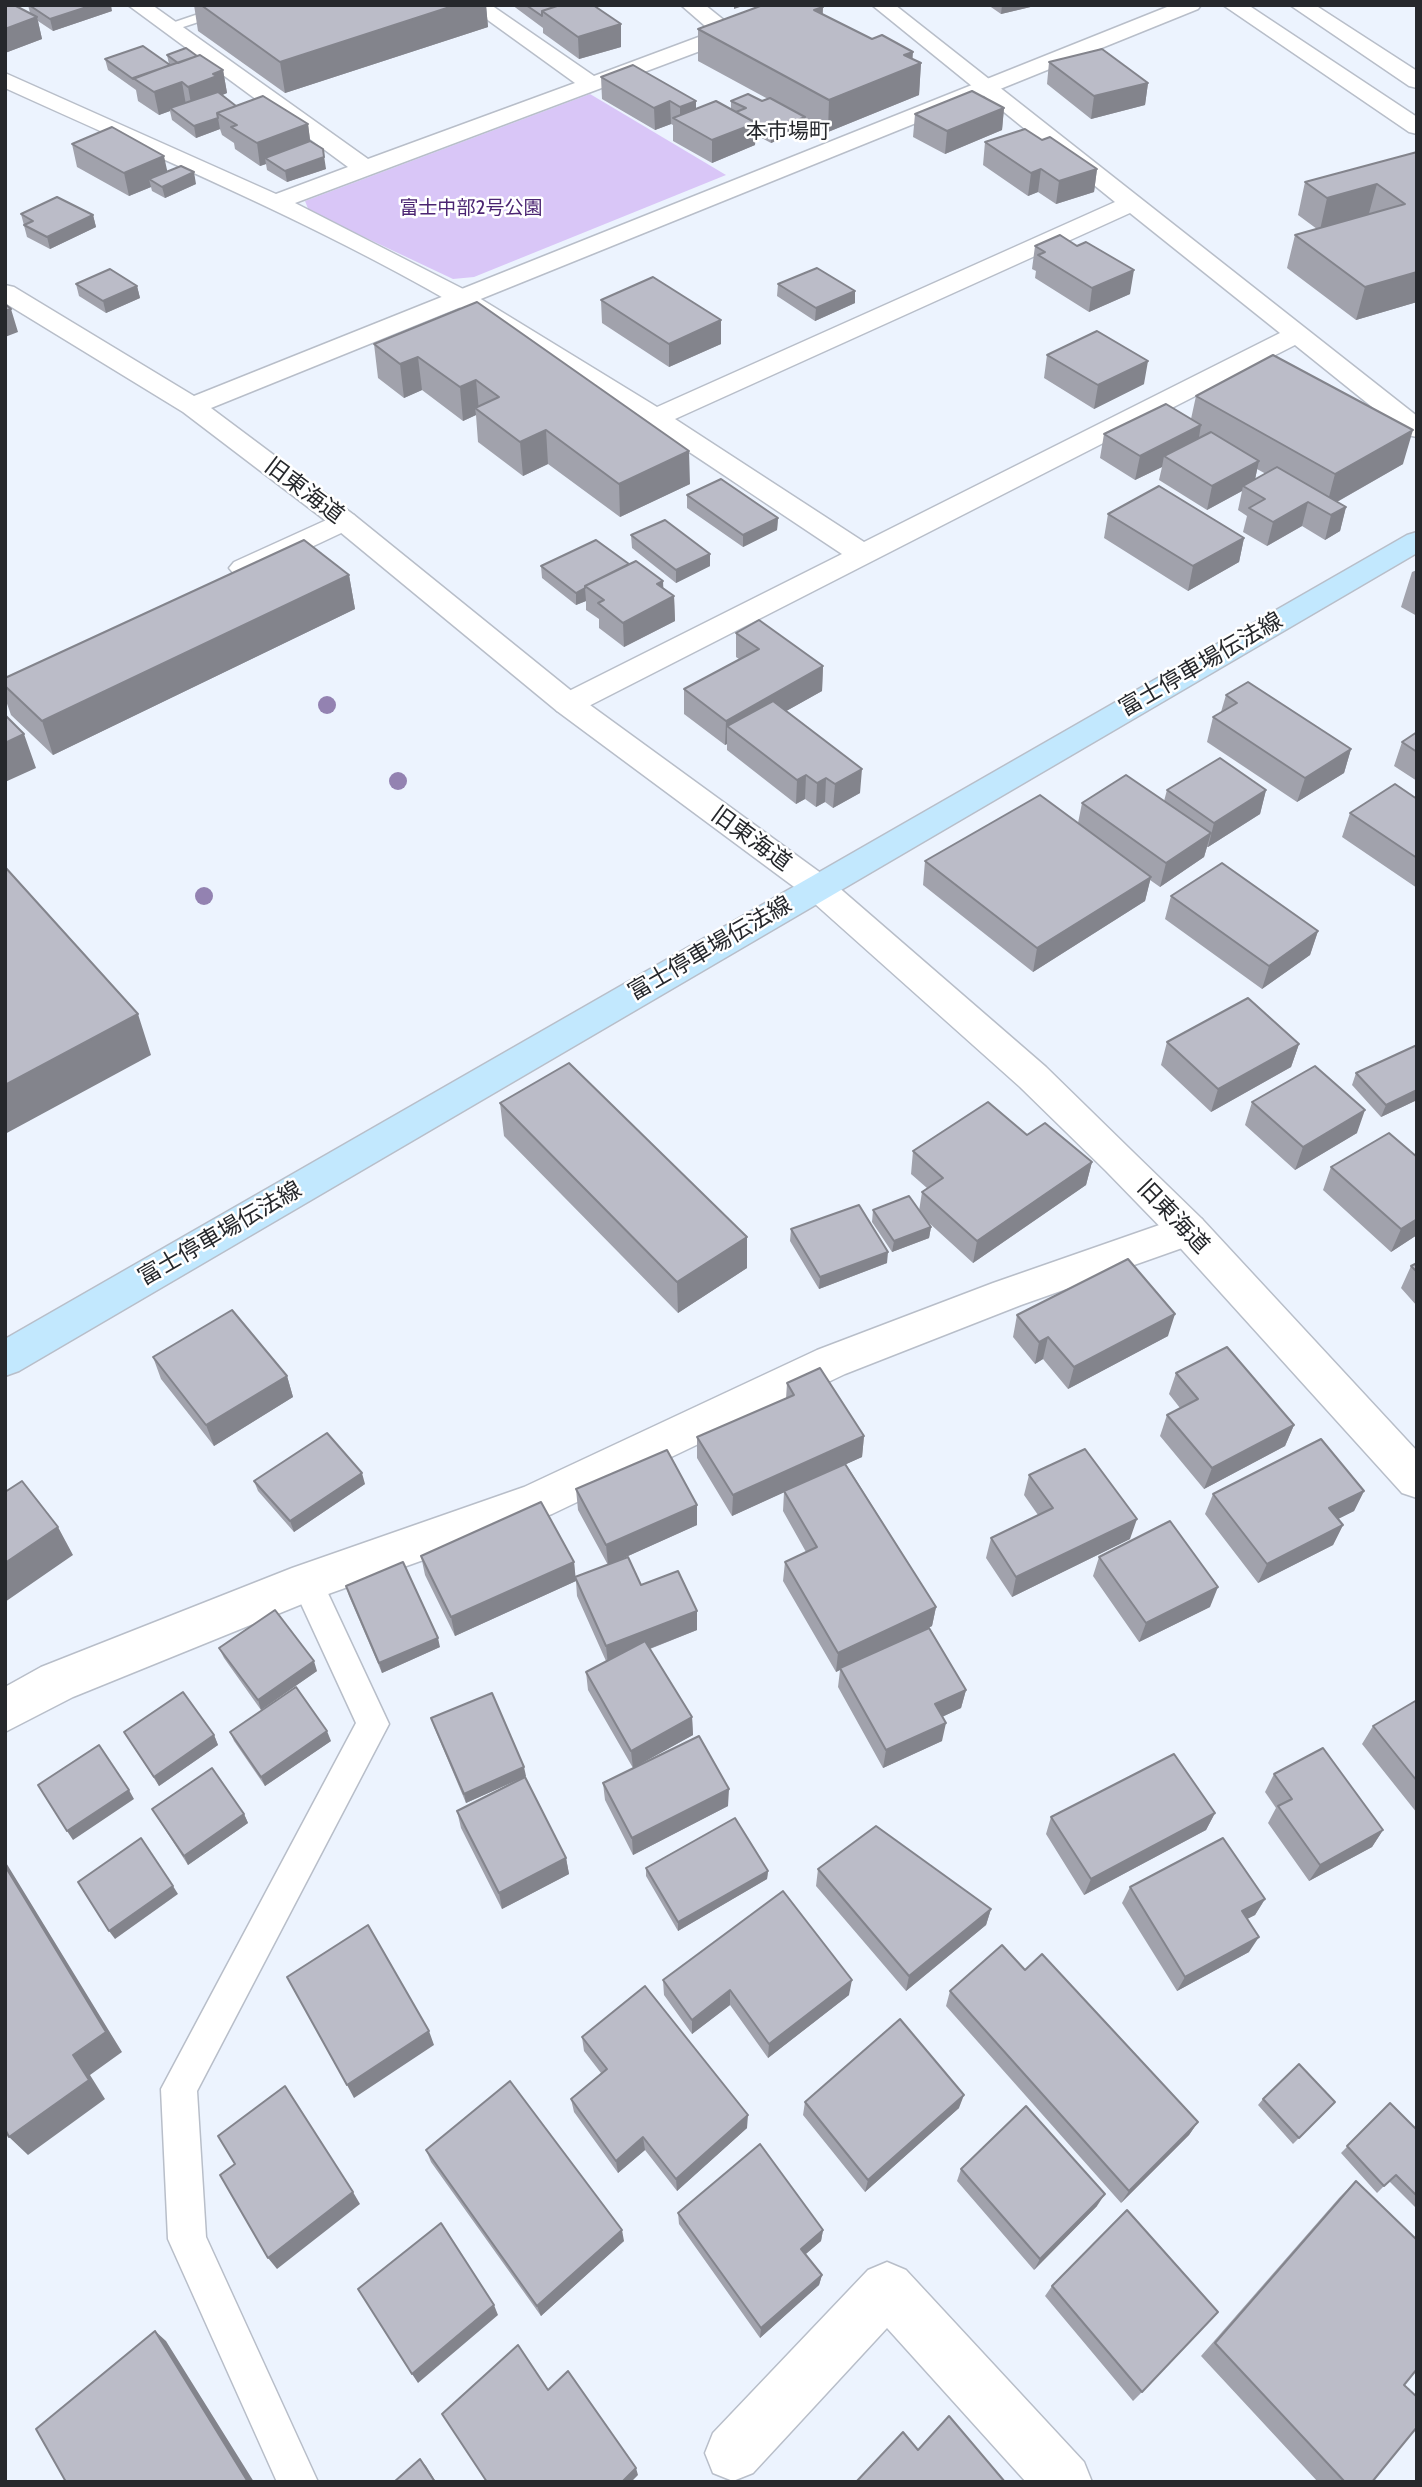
<!DOCTYPE html>
<html>
<head>
<meta charset="utf-8">
<style>
	body { margin:0 }
	#map { position:relative; width:1422px; height:2487px; overflow:hidden; background:#ecf3fe; font-family:Cabin,sans-serif }
	canvas { display:block }
	.frame { position:absolute; inset:0; border:7px solid #26282c; pointer-events:none }
</style>
</head>
<body>
<div id="map">
<canvas width="1422" height="2487"></canvas>
<div class="frame"></div>
</div>
<script>
const c = document.querySelector('canvas').getContext('2d');
c.lineJoin = 'round';
function fillPath(path, color) { c.fillStyle = color; c.fill(path, 'evenodd'); }
function trace(path, color, width, dash) { c.strokeStyle = color; c.lineWidth = width; c.lineCap = dash ? 'butt' : 'round'; c.setLineDash(dash || []); c.stroke(path); }
function drawText(font, color, halo, rows, align = 'center') {
  c.font = font + ' Cabin,"Noto Sans JP",sans-serif'; c.lineWidth = 5; c.setLineDash([]); c.textBaseline = 'middle'; c.strokeStyle = halo; c.fillStyle = color; for (const [text, x, y, turn = 0] of rows) {
    c.save(); c.translate(x, y); c.rotate((+turn || 0) * Math.PI / 180); c.textAlign = isNaN(turn) ? turn : align; if (halo) c.strokeText(text, 0, 0); c.fillText(text, 0, 0); c.restore();
  }
}
const green = new Path2D(`
	M590 94 726 175 474 277 453 279 309 211 305 201Z`);
const service = new Path2D(`
	M225 5H250L168 32 160 27Z
	M307 1568 318 1572 389 1724 197 2091 206 2237 318 2482H277L168 2239 161 2089 356 1723 291 1582 296 1572Z`);
const minor = new Path2D(`
	M128 5H152L368 159 575 83 467 5H491L594 76 712 32 681 5H705L730 25 785 5H815L812 9 295 203 471 293 657 407 1115 202 872 5H895L1417 416V437L1407 435 1295 345 579 711 568 714 557 711 553 704 557 697 842 554C714 469 587 381 454 304 313 222 154 156 5 88V73L276 194 348 167ZM1130 213 1280 333 864 542 675 419Z
	M344 512 354 515 358 521 354 527 254 574 244 577 234 574 229 568 234 562Z
	M1188 1215 1202 1219 1207 1230 1202 1241 1021 1305 845 1374 552 1514 317 1598 73 1697 5 1732V1687L41 1667 292 1568 524 1487 817 1350 993 1283Z
	M887 2262 906 2270 1084 2462 1092 2482H1026L887 2328 753 2473 733 2481 713 2473 705 2453 713 2433 868 2270Z`);
const tertiary = new Path2D(`
	M1172 5H1201L1198 9 211 408 354 515 579 697 829 879 1046 1067 1132 1151 1202 1219 1417 1451V1498L1402 1493 1174 1241 1106 1171 1020 1087 805 895 557 711 334 527 183 412 5 303V285L14 287 194 396Z
	M1223 5H1248L1417 117V134L1409 132Z
	M1290 5H1315L1417 71V88L1409 86Z`);
const secondary = new Path2D(`
	M1417 532V553L19 1371 5 1376V1339L1407 535Z`);
const trees = [
	[327,705],
	[398,781],
	[204,896]
];
const wall = new Path2D(`
	M5 5 30 13 28 5 112 11 53 31 38 21 42 39 5 53Z
	M194 5H486L488 27 285 93 198 31Z
	M512 5H593L621 24V47L579 59 543 33V28Z
	M988 5H1039L1001 14Z
	M823 15 921 63 919 95 828 132 805 120V129L771 143 756 135 755 145 712 163 673 141V125L671 124 655 130 602 99 601 77 696 101V109H731V101H762L768 99 698 61V29Z
	M167 55 197 56 223 70 227 93 221 95 236 106 308 124 310 141 326 169 287 182 267 170 266 164 260 166 235 149 234 143 222 135 220 129 196 138 172 120 170 111 159 115 138 101 136 90 108 70 105 59 169 64Z
	M1049 62 1148 83 1145 105 1091 119 1047 84Z
	M1004 108 1002 130 945 154 913 137 915 114Z
	M1042 140 1097 169 1094 192 1056 204 1038 192 1028 196 983 165 985 142Z
	M72 144 167 172 196 184 165 198 152 191 151 187 129 196 77 167Z
	M1417 152V302L1356 320 1287 268 1295 235 1317 229 1298 215 1305 182Z
	M21 214 93 215 96 227 50 249 27 237Z
	M1035 246 1130 294 1089 312 1035 278 1036 271 1032 269Z
	M76 284 137 286 140 298 106 313 79 296Z
	M778 284 855 303 815 321 777 296Z
	M601 300 721 344 669 367 602 323Z
	M477 302 690 484 620 517 548 464 523 476 478 442 476 415 463 421 422 390 404 398 378 378 374 344Z
	M1047 355 1144 384 1094 409 1044 378Z
	M1196 396 1403 464 1337 502 1346 507 1340 531 1325 540 1302 526 1267 546 1243 532 1247 516 1238 510 1242 491 1207 510 1159 480 1162 467 1135 480 1100 458 1104 434 1191 419ZM1257 469 1266 474 1255 480Z
	M687 495 778 518 777 530 743 547 687 508Z
	M1108 514 1244 538 1239 562 1188 591 1104 538Z
	M631 535 710 566 676 583 632 548Z
	M629 564 663 581V588L674 596 675 621 624 647 599 628V619L586 610V601L576 605 542 578 541 566Z
	M1417 570V616L1401 607 1412 572Z
	M349 575 355 609 53 755 11 715 5 698V678Z
	M736 633 823 666 822 691 786 711 860 793 833 808 825 802 816 807 805 799 796 804 727 750V744L725 745 684 714V689L739 659 736 657Z
	M1226 695 1351 749 1344 773 1297 802 1207 742 1213 717 1221 712Z
	M1417 732V781L1394 766 1402 742Z
	M1167 790H1266L1260 814 1208 847H1207L1204 857 1160 887 1150 880 1145 901 1033 972 923 885 925 861 1078 823 1082 803 1164 801Z
	M1417 799V888L1342 837 1350 813Z
	M1171 896 1318 931 1310 955 1262 989 1165 919Z
	M1167 1042 1299 1044 1291 1067 1211 1112 1161 1065Z
	M1417 1045V1100L1381 1117 1352 1085 1356 1073Z
	M1252 1102 1357 1133 1295 1170 1245 1125Z
	M500 1103 747 1237V1268L678 1313 504 1136Z
	M1027 1135 1092 1162 1086 1185 973 1263 927 1221 931 1227 929 1238 892 1252 872 1222 873 1210 919 1211 922 1192 927 1188 911 1174 913 1151Z
	M1331 1167 1417 1235 1391 1252 1323 1190Z
	M791 1229 887 1263 819 1289 790 1241Z
	M1417 1263V1306L1401 1288 1411 1266Z
	M1017 1315 1168 1336 1068 1389 1043 1359 1035 1364 1013 1337Z
	M153 1357 287 1376 293 1397 214 1446 161 1379Z
	M1176 1373 1294 1425 1285 1446 1204 1489 1160 1436 1167 1415 1180 1408 1169 1394Z
	M787 1383 864 1436 862 1457 846 1464 936 1607 932 1626 910 1637 966 1690 961 1708 942 1717V1741L883 1768 838 1687 840 1670 836 1672 783 1581 785 1562 806 1552 783 1511 784 1492 732 1516 697 1458V1437L786 1399Z
	M1029 1475 1130 1539 1012 1597 986 1558 991 1538 1038 1515 1024 1495Z
	M254 1481 365 1484 294 1532 258 1491Z
	M576 1489 697 1505V1525L608 1565 578 1510Z
	M1364 1491 1354 1511 1338 1519 1343 1525 1333 1545 1258 1583 1205 1514 1213 1494Z
	M421 1556 574 1562 575 1577 641 1585 697 1630 650 1649 692 1717 693 1735 635 1767 728 1806 633 1855 605 1800 603 1783 633 1768 588 1690 586 1672 606 1661 577 1596 576 1581 455 1636 425 1575Z
	M1099 1557 1210 1607 1139 1642 1093 1576Z
	M346 1586 440 1647 382 1673 349 1596Z
	M219 1648 317 1671 261 1710 224 1658Z
	M1417 1700V1813L1362 1744 1373 1726Z
	M431 1718 526 1776 525 1777 566 1858 569 1874 502 1909 461 1828 457 1811 522 1778 466 1803 434 1727Z
	M124 1732 214 1735 218 1745 159 1786Z
	M230 1732 331 1741 265 1786 234 1741Z
	M1274 1774 1383 1830 1372 1847 1309 1881 1268 1823 1276 1808 1265 1792Z
	M152 1809 244 1814 248 1823 188 1865Z
	M1215 1813 1206 1830 1084 1895 1046 1834 1051 1817Z
	M646 1868 768 1871 767 1879 678 1931 646 1876Z
	M818 1869 991 1909 986 1925 906 1991 816 1886Z
	M1130 1887 1265 1899 1255 1915 1247 1919 1249 1952 1177 1991 1122 1903Z
	M663 1980 849 1995 768 2058 730 2005 692 2034 664 1995Z
	M950 1991 1198 2122 1189 2135 1121 2203 946 2006Z
	M582 2037 747 2128 677 2191 645 2150 618 2173 574 2112 571 2099 601 2073 584 2051Z
	M1263 2099 1335 2102 1293 2144 1258 2105Z
	M805 2102 959 2108 865 2192 803 2115Z
	M1390 2103 1417 2130V2209L1389 2181 1377 2193 1341 2153Z
	M426 2150 624 2241 541 2316 431 2162Z
	M961 2169 1097 2206 1034 2270 957 2181Z
	M1356 2181 1404 2385 1372 2482H1318L1201 2356 1339 2198Z
	M678 2213 823 2230 821 2241 805 2254 822 2275 819 2285 760 2338 679 2224Z
	M1052 2286 1142 2392 1133 2401 1045 2296Z`);
const shadedWall = new Path2D(`
	M93 5H111L112 11 53 31 50 19Z
	M456 5H486L488 27 285 93 280 62Z
	M734 5H746L734 9Z
	M1002 5H1039L1001 14Z
	M823 7 822 39 814 10Z
	M37 17 42 39 5 53V29Z
	M621 24V47L579 59 578 37Z
	M913 52 912 67 921 63 919 95 828 132 829 100 904 55Z
	M223 70 227 93 192 109 188 87 213 74Z
	M182 82 186 105 170 108V111L159 115 154 92Z
	M1148 83 1145 105 1091 119 1094 96Z
	M670 101 671 124 655 130 654 108Z
	M696 101V123L680 122V107Z
	M1004 108 1002 130 945 154 947 131Z
	M805 117V129L771 143V131Z
	M218 118 220 129 196 138 194 126Z
	M756 123 755 145 712 163V140Z
	M308 124 311 147 265 158 266 164 260 166 257 143Z
	M323 149 326 169 287 182 285 171Z
	M164 156 169 179H149L151 187 129 196 124 173Z
	M1041 169 1038 192 1028 196 1031 173Z
	M1097 169 1094 192 1056 204 1059 181Z
	M194 172 196 184 165 198 162 187Z
	M1377 184 1368 217 1320 230 1327 198Z
	M93 215 96 227 50 249 47 237Z
	M1134 270 1130 294 1089 312 1092 288Z
	M1417 272V302L1356 320 1365 287Z
	M137 286 140 298 106 313 103 301Z
	M855 291V303L815 321 816 308Z
	M11 309 18 332 5 337V311Z
	M721 320V344L669 367V344Z
	M418 357 422 390 404 398 400 364Z
	M1148 361 1144 384 1094 409 1098 385Z
	M476 380 479 411 475 408 476 415 463 421 460 387Z
	M1201 425 1197 449 1164 456 1162 467 1135 480 1140 456Z
	M546 430 548 464 523 476 520 442Z
	M1413 430 1403 464 1326 508 1335 474Z
	M689 451 690 484 620 517 619 484Z
	M1259 461 1254 484 1243 486 1242 491 1207 510 1212 486Z
	M1308 502 1302 526 1267 546 1273 522Z
	M1346 507 1340 531 1325 540 1331 515Z
	M778 518 777 530 743 547V535Z
	M1244 538 1239 562 1188 591 1193 566Z
	M710 554V566L676 583V570Z
	M349 575 355 609 53 755 42 721Z
	M663 581 664 602 674 596 675 621 624 647 623 623 657 584Z
	M585 588 586 601 576 605V593Z
	M823 666 822 691 740 737 727 726V744L725 745 726 721Z
	M24 734 36 768 5 782V743Z
	M1351 749 1344 773 1297 802 1305 778Z
	M862 769 860 793 833 808 835 784Z
	M806 775 805 799 796 804 797 780Z
	M826 778 825 802 816 807 817 783Z
	M1266 790 1260 814 1208 847 1214 823Z
	M1211 833 1204 857 1160 887 1166 863Z
	M1151 877 1145 901 1033 972 1037 948Z
	M1318 931 1310 955 1262 989 1269 966Z
	M138 1014 151 1055 5 1134V1085Z
	M1299 1044 1291 1067 1211 1112 1218 1089Z
	M1417 1090V1100L1381 1117 1386 1105Z
	M1365 1110 1357 1133 1295 1170 1303 1147Z
	M1092 1162 1086 1185 973 1263 977 1241Z
	M1417 1219V1235L1391 1252 1401 1229Z
	M931 1227 929 1238 892 1252 894 1241Z
	M747 1237V1268L678 1313 677 1282Z
	M888 1252 887 1263 819 1289 820 1277Z
	M1175 1314 1168 1336 1068 1389 1074 1367Z
	M1048 1337 1043 1359 1035 1364 1039 1342Z
	M287 1376 293 1397 214 1446 206 1425Z
	M1294 1425 1285 1446 1204 1489 1212 1468Z
	M864 1436 862 1457 732 1516 733 1495Z
	M362 1473 365 1484 294 1532 290 1521Z
	M1364 1491 1354 1511 1320 1528 1329 1508Z
	M697 1505V1525L608 1565 606 1545Z
	M1137 1519 1130 1539 1012 1597 1016 1577Z
	M1343 1525 1333 1545 1258 1583 1267 1564Z
	M58 1527 73 1555 5 1602V1563Z
	M574 1562 576 1581 455 1636 451 1617Z
	M1218 1587 1210 1607 1139 1642 1146 1623Z
	M936 1607 932 1626 841 1670 840 1668V1670L836 1672 838 1653Z
	M697 1611V1630L608 1665 606 1646Z
	M438 1638 440 1647 382 1673 379 1663Z
	M314 1661 317 1671 261 1710 258 1700Z
	M966 1690 961 1708 931 1722 935 1704Z
	M692 1717 693 1735 633 1768 631 1751Z
	M946 1723 942 1741 883 1768 886 1750Z
	M327 1731 331 1741 265 1786 261 1777Z
	M214 1735 218 1745 159 1786 154 1777Z
	M524 1767 526 1776 466 1803 464 1794Z
	M729 1789 728 1806 633 1855 632 1838Z
	M129 1790 134 1799 73 1840 67 1831Z
	M1215 1813 1206 1830 1084 1895 1091 1879Z
	M244 1814 248 1823 188 1865 184 1856Z
	M1383 1830 1372 1847 1309 1881 1320 1865Z
	M566 1858 569 1874 502 1909 499 1893Z
	M5 1861 122 2052 90 2075 105 2099 28 2155 9 2137Z
	M768 1871 767 1879 678 1931V1922Z
	M173 1886 178 1894 115 1939 109 1931Z
	M1265 1899 1255 1915 1233 1926 1242 1911Z
	M991 1909 986 1925 906 1991 909 1976Z
	M1259 1937 1249 1952 1177 1991 1185 1977Z
	M852 1980 849 1995 768 2058 769 2044Z
	M730 1990V2005L692 2034V2020Z
	M429 2031 434 2045 354 2098 347 2085Z
	M964 2095 959 2108 865 2192 868 2180Z
	M748 2115 747 2128 677 2191 676 2179Z
	M1198 2122 1189 2135 1121 2203 1129 2191Z
	M643 2137 645 2150 618 2173 616 2161Z
	M353 2192 360 2204 277 2269 268 2258Z
	M1105 2194 1097 2206 1034 2270 1040 2259Z
	M622 2230 624 2241 541 2316 537 2306Z
	M823 2230 821 2241 799 2260 801 2249Z
	M822 2275 819 2285 760 2338 761 2328Z
	M494 2305 498 2315 418 2383 412 2374Z
	M155 2331 166 2341 254 2482H248Z
	M420 2459 426 2466 436 2482H435Z
	M636 2468 638 2475 631 2482H622Z`);
const building = new Path2D(`
	M5 5H14L37 17 5 29Z
	M29 5H93L50 19Z
	M201 5H456L280 62Z
	M526 5H560L542 11V16Z
	M560 5H593L621 24 578 37 542 11Z
	M763 5H819L823 7 814 10 872 39 882 35 913 52 904 55 921 63 829 100 698 29Z
	M143 46 170 65 133 79 105 59Z
	M186 48 197 56 178 63 167 55Z
	M1102 49 1148 83 1094 96 1049 62Z
	M200 55 223 70 213 74 217 76 188 87 182 82 154 92 133 78Z
	M633 65 696 101 680 107 670 101 654 108 601 77Z
	M972 91 1004 108 947 131 915 114Z
	M218 92 236 106 217 113 218 118 194 126 170 108Z
	M748 94 762 101 770 98 805 117 771 131 736 112 746 108 731 101Z
	M263 96 308 124 257 143 231 127 237 125 217 113Z
	M716 101 756 123 712 140 673 118Z
	M112 127 164 156 124 173 72 144Z
	M1025 129 1042 140 1050 137 1097 169 1059 181 1041 169 1031 173 985 142Z
	M310 141 323 149 324 157 285 171 265 158Z
	M1417 152V272L1365 287 1295 235 1405 204 1377 184 1327 198 1305 182Z
	M181 166 194 172 162 187 149 179Z
	M57 197 93 215 47 237 24 225 33 221 21 214Z
	M1060 235 1077 246 1086 242 1134 270 1092 288 1038 255 1045 252 1035 246Z
	M817 268 855 291 816 308 778 284Z
	M110 269 137 286 103 301 76 284Z
	M653 277 721 320 669 344 601 300Z
	M477 302 689 451 619 484 546 430 520 442 475 408 499 397 476 380 460 387 418 357 400 364 374 344Z
	M5 304 11 309 5 311Z
	M1097 331 1148 361 1098 385 1047 355Z
	M1273 355 1413 430 1335 474 1196 396Z
	M1166 404 1201 425 1140 456 1104 434Z
	M1211 432 1259 461 1212 486 1164 456Z
	M1277 467 1346 507 1331 515 1308 502 1273 522 1249 508 1265 499 1243 486Z
	M721 479 778 518 743 535 687 495Z
	M1159 486 1244 538 1193 566 1108 514Z
	M665 520 710 554 676 570 631 535Z
	M304 540 349 575 42 721 5 686V678Z
	M596 540 629 564 585 586V588L576 593 541 566Z
	M636 561 663 581 657 584 674 596 623 623 598 603 604 600 585 586Z
	M759 620 823 666 726 721 684 689 759 649 736 633Z
	M1248 682 1351 749 1305 778 1213 717 1237 703 1226 695Z
	M773 701 862 769 835 784 826 778 817 783 806 775 797 780 727 726Z
	M5 715 24 734 5 743Z
	M1417 732V752L1402 742Z
	M1220 758 1266 790 1214 823 1167 790Z
	M1126 775 1211 833 1166 863 1082 803Z
	M1395 784 1417 799V858L1350 813Z
	M1040 795 1151 877 1037 948 925 861Z
	M1222 863 1318 931 1269 966 1171 896Z
	M5 867 138 1014 5 1085Z
	M1248 998 1299 1044 1218 1089 1167 1042Z
	M1417 1045V1090L1386 1105 1356 1073Z
	M569 1063 747 1237 677 1282 500 1103Z
	M1315 1066 1365 1110 1303 1147 1252 1102Z
	M988 1102 1027 1135 1045 1123 1092 1162 977 1241 922 1192 943 1178 913 1151Z
	M1389 1133 1417 1157V1219L1401 1229 1331 1167Z
	M909 1196 931 1227 894 1241 873 1210Z
	M859 1205 888 1252 820 1277 791 1229Z
	M1128 1259 1175 1314 1074 1367 1048 1337 1039 1342 1017 1315Z
	M1417 1263V1272L1411 1266Z
	M232 1310 287 1376 206 1425 153 1357Z
	M1227 1347 1294 1425 1212 1468 1167 1415 1198 1399 1176 1373Z
	M820 1368 864 1436 733 1495 697 1437 794 1395 787 1383Z
	M327 1433 362 1473 290 1521 254 1481Z
	M1321 1439 1364 1491 1329 1508 1343 1525 1267 1564 1213 1494Z
	M1085 1449 1137 1519 1016 1577 991 1538 1053 1508 1029 1475Z
	M667 1450 697 1505 606 1545 576 1489Z
	M845 1464 936 1607 838 1653 785 1562 817 1547 784 1491Z
	M22 1481 58 1527 5 1563V1492Z
	M541 1502 574 1562 451 1617 421 1556Z
	M1170 1521 1218 1587 1146 1623 1099 1557Z
	M628 1557 641 1585 678 1571 697 1611 606 1646 575 1577Z
	M403 1562 438 1638 379 1663 346 1586Z
	M275 1610 314 1661 258 1700 219 1648Z
	M929 1628 966 1690 935 1704 946 1723 886 1750 840 1668Z
	M645 1641 692 1717 631 1751 586 1672Z
	M296 1687 327 1731 261 1777 230 1732Z
	M183 1692 214 1735 154 1777 124 1732Z
	M492 1693 524 1767 464 1794 431 1718Z
	M1417 1700V1781L1373 1726Z
	M699 1736 729 1789 632 1838 603 1783Z
	M99 1745 129 1790 67 1831 38 1785Z
	M1323 1748 1383 1830 1320 1865 1278 1806 1292 1799 1274 1774Z
	M1174 1754 1215 1813 1091 1879 1051 1817Z
	M212 1768 244 1814 184 1856 152 1809Z
	M525 1777 566 1858 499 1893 457 1811Z
	M735 1818 768 1871 678 1922 646 1868Z
	M876 1826 991 1909 909 1976 818 1869Z
	M141 1838 173 1886 109 1931 78 1882Z
	M1223 1838 1265 1899 1242 1911 1259 1937 1185 1977 1130 1887Z
	M5 1866 106 2032 73 2055 89 2080 9 2137 5 2129Z
	M783 1891 852 1980 769 2044 730 1990 692 2020 663 1980Z
	M368 1925 429 2031 347 2085 287 1977Z
	M1002 1945 1025 1970 1042 1954 1198 2122 1129 2191 950 1991Z
	M645 1986 748 2115 676 2179 643 2137 616 2161 571 2099 607 2069 582 2037Z
	M900 2019 964 2095 868 2180 805 2102Z
	M1299 2064 1335 2102 1299 2138 1263 2099Z
	M510 2081 622 2230 537 2306 426 2150Z
	M285 2086 353 2192 268 2258 220 2175 235 2164 218 2136Z
	M1390 2103 1417 2130V2196L1396 2175 1384 2186 1347 2146Z
	M1026 2106 1105 2194 1040 2259 961 2169Z
	M760 2144 823 2230 801 2249 822 2275 761 2328 678 2213Z
	M1356 2181 1417 2240V2369L1404 2385 1417 2397V2427L1372 2482H1345L1215 2343Z
	M1127 2210 1218 2312 1142 2392 1052 2286Z
	M441 2223 494 2305 412 2374 358 2289Z
	M155 2331 248 2482H66L36 2429Z
	M518 2345 548 2390 568 2371 636 2468 622 2482H487L442 2414Z
	M949 2416 1005 2482H856L903 2432 918 2450Z
	M420 2459 435 2482H394Z`);
const farParknames = [
	["富士中部2号公園",471,208]
];
const farQuarternames = [
	["本市場町",788,132]
];
const streetNames = [
	["旧東海道",304,491,37],
	["富士停車場伝法線",1201,665,-30],
	["旧東海道",751,839,36],
	["富士停車場伝法線",710,949,-30],
	["旧東海道",1173,1217,46],
	["富士停車場伝法線",220,1234,-30]
];
fillPath(green, '#d9c6f7');
trace(service, '#b8bec9', 3);
trace(minor, '#b8bec9', 3);
trace(tertiary, '#b8bec9', 3);
trace(secondary, '#b8bec9', 3);
fillPath(service, '#fff');
fillPath(minor, '#fff');
fillPath(tertiary, '#fff');
fillPath(secondary, '#c2e8fe');
c.fillStyle = '#9382b1';
for (const [x, y] of trees) { c.beginPath(); c.arc(x, y, 9, 0, 2 * Math.PI); c.fill(); }
fillPath(wall, '#a1a2ac');
fillPath(shadedWall, '#83848c');
fillPath(building, '#bbbcc8');
trace(building, '#83848c', 2);
drawText('19px', '#4b2572', '#fff', farParknames);
drawText('21px', '#26282c', '#fff', farQuarternames);
drawText('23px', '#26282c', '#fff', streetNames);
</script>
</body>
</html>
